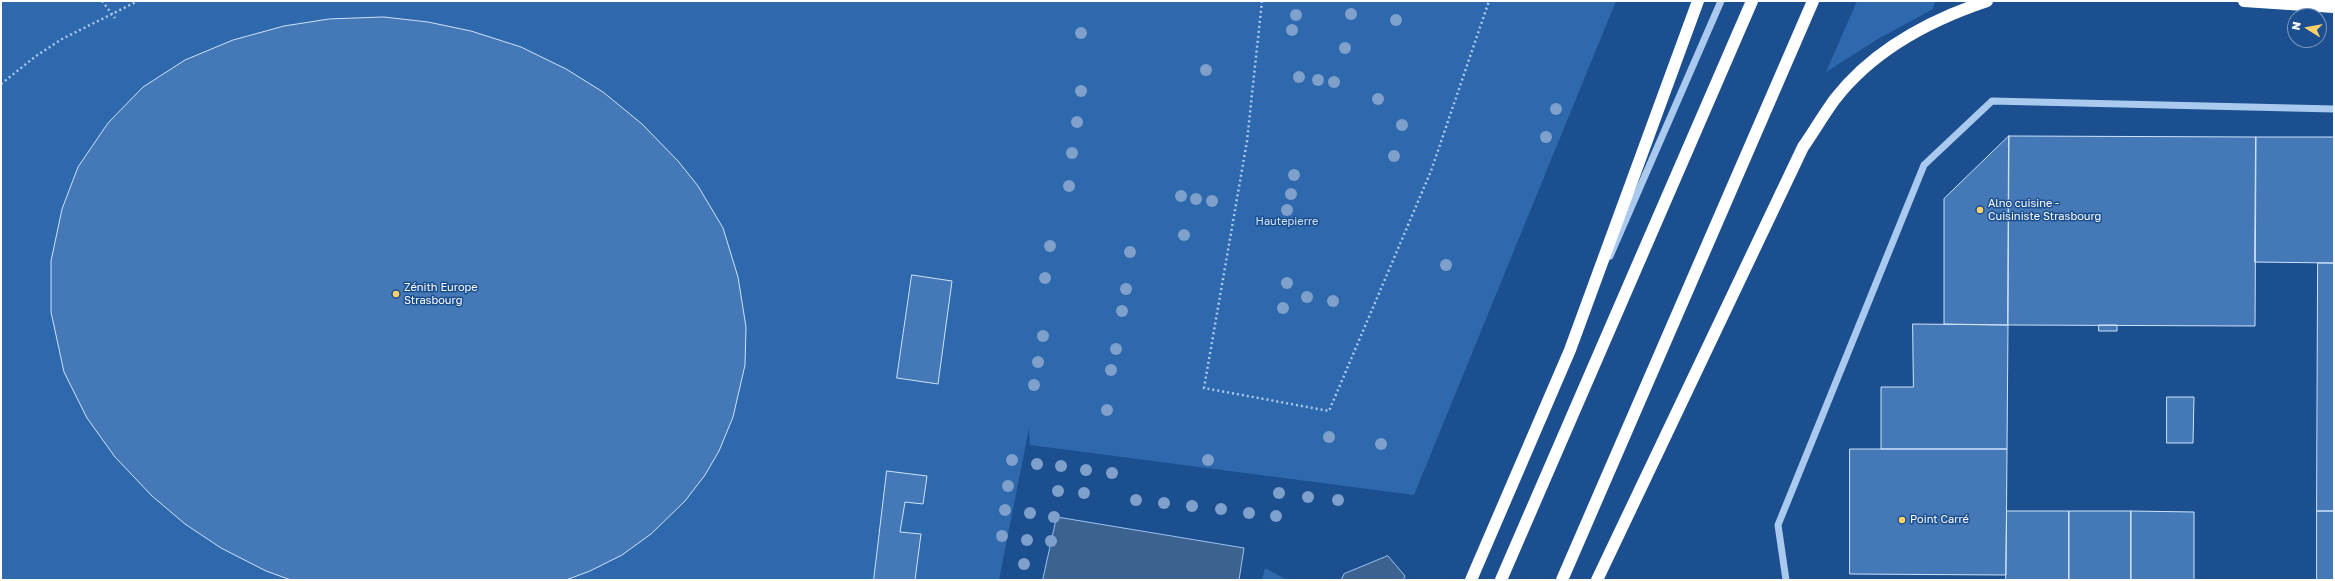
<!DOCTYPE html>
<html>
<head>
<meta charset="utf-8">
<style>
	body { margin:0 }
	#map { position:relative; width:2335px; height:581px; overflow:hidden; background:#1b4f8f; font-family:"Golos Text",sans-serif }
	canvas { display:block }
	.frame { position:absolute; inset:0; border:2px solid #fff; pointer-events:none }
	.north { position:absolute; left:2287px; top:8px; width:40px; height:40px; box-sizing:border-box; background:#1b4f8f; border:1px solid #7695bc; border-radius:50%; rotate:281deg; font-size:11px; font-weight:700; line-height:16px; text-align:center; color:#fff }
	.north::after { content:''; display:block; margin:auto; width:14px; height:18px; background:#ffd166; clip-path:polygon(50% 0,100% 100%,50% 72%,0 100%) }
</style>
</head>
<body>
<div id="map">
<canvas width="2335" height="581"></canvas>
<div class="frame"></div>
<div class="north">N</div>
</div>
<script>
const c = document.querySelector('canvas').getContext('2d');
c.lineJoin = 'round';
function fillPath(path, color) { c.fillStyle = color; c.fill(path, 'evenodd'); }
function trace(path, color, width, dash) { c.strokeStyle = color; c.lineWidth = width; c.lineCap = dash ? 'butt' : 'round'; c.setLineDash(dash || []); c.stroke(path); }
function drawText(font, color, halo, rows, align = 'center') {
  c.font = font + ' "Golos Text",sans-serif'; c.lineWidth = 3; c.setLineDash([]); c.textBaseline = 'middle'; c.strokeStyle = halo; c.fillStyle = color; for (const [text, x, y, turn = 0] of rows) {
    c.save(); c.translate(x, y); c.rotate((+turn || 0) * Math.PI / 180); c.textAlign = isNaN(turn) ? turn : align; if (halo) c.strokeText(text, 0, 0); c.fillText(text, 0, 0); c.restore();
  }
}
const green = new Path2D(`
	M1 1H1616L1414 495 1030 445 1029 428 999 580H1Z
	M1857 1H1935L1933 9 1878 39 1826 72Z
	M1265 568 1287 580H1262Z`);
const water = new Path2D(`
	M1057 517 1244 548 1239 580H1043Z
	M1388 556 1405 576 1403 580H1341L1344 574Z`);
const building = new Path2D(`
	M384 17 428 22 471 31 521 47 566 69 603 92 642 124 678 161 698 186 723 228 738 277 746 327 745 365 733 417 719 451 705 475 685 501 651 534 622 555 590 571 566 580H291L266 571 221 548 185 524 152 496 115 457 87 418 64 372 51 312V261L62 209 78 167 108 123 143 87 185 60 233 40 284 26 329 19Z
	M2009 136 2256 137 2255 326 2008 325Z
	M2009 136 2008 325 1944 324V199Z
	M2256 137H2334V263L2255 262Z
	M2318 263H2334V511H2317Z
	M912 275 952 281 938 384 897 378Z
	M1913 324 2008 325 2007 449H1881V387H1913Z
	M2099 325H2117V331H2099Z
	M2167 397H2194L2193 443H2167Z
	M1850 449H2007L2006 575 1850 574Z
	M887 471 927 476 923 504 905 502 900 532 921 534 915 580H874Z
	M2007 511H2069V580H2006Z
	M2069 511H2131V580H2069Z
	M2131 511 2194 512V580H2131Z
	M2317 511H2334V580H2317Z`);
const path = new Path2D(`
	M102 1 115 18
	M1262 1 1247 141 1204 388 1329 411 1431 171 1489 1
	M1 84 36 56 62 39 138 1`);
const minor = new Path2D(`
	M1610 256 1721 1
	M1786 580 1778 525 1924 165 1992 101 2334 109`);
const highway = new Path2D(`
	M2244 1 2334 7
	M1471 580 1570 350 1698 1
	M1501 580 1752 1
	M1562 580 1813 1
	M1597 580 1803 147C1814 131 1824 114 1835 99 1873 50 1930 20 1987 1`);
const trees = [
	[1351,14],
	[1296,15],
	[1396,20],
	[1292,30],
	[1081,33],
	[1345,48],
	[1206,70],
	[1299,77],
	[1318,80],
	[1334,82],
	[1081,91],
	[1378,99],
	[1556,109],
	[1077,122],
	[1402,125],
	[1546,137],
	[1072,153],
	[1394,156],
	[1294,175],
	[1069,186],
	[1291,194],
	[1181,196],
	[1196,199],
	[1212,201],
	[1287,210],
	[1184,235],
	[1050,246],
	[1130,252],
	[1446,265],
	[1045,278],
	[1287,283],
	[1126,289],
	[1307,297],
	[1333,301],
	[1283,308],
	[1122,311],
	[1043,336],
	[1116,349],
	[1038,362],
	[1111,370],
	[1034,385],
	[1107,410],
	[1329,437],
	[1381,444],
	[1012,460],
	[1208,460],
	[1037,464],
	[1061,466],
	[1086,470],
	[1112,473],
	[1008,486],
	[1058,491],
	[1084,493],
	[1279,493],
	[1308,497],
	[1136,500],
	[1338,500],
	[1164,503],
	[1192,506],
	[1221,509],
	[1005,510],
	[1030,513],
	[1249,513],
	[1276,516],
	[1054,517],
	[1002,536],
	[1027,540],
	[1051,541],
	[1024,564]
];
const markers = [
	[1980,210,4,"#ffd166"],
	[396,294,4,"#ffd166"],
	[1902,520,4,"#ffd166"]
];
const poiNames = [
	["Alno cuisine -",1988,204],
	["Cuisiniste Strasbourg",1988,217],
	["Zénith Europe",404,288],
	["Strasbourg",404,301],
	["Point Carré",1910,520]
];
const parkNames = [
	["Hautepierre",1287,222]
];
fillPath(green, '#2e69ad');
fillPath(water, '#3c6290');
trace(water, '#9cc4f0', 1);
fillPath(building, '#4478b7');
trace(building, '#cfe3fa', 1);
trace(path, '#a9c9ee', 2.5, [2, 3]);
trace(minor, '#a9c9ee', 7);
trace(highway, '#fff', 12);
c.fillStyle = '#7ea0ca';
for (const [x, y] of trees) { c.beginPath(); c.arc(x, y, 6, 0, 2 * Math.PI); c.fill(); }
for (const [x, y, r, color] of markers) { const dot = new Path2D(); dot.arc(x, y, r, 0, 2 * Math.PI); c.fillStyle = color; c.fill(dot); trace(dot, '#1b4f8f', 1.5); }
drawText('11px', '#fff', '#1b4f8f', poiNames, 'left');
drawText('11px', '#cfe3fa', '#1b4f8f', parkNames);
</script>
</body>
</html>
